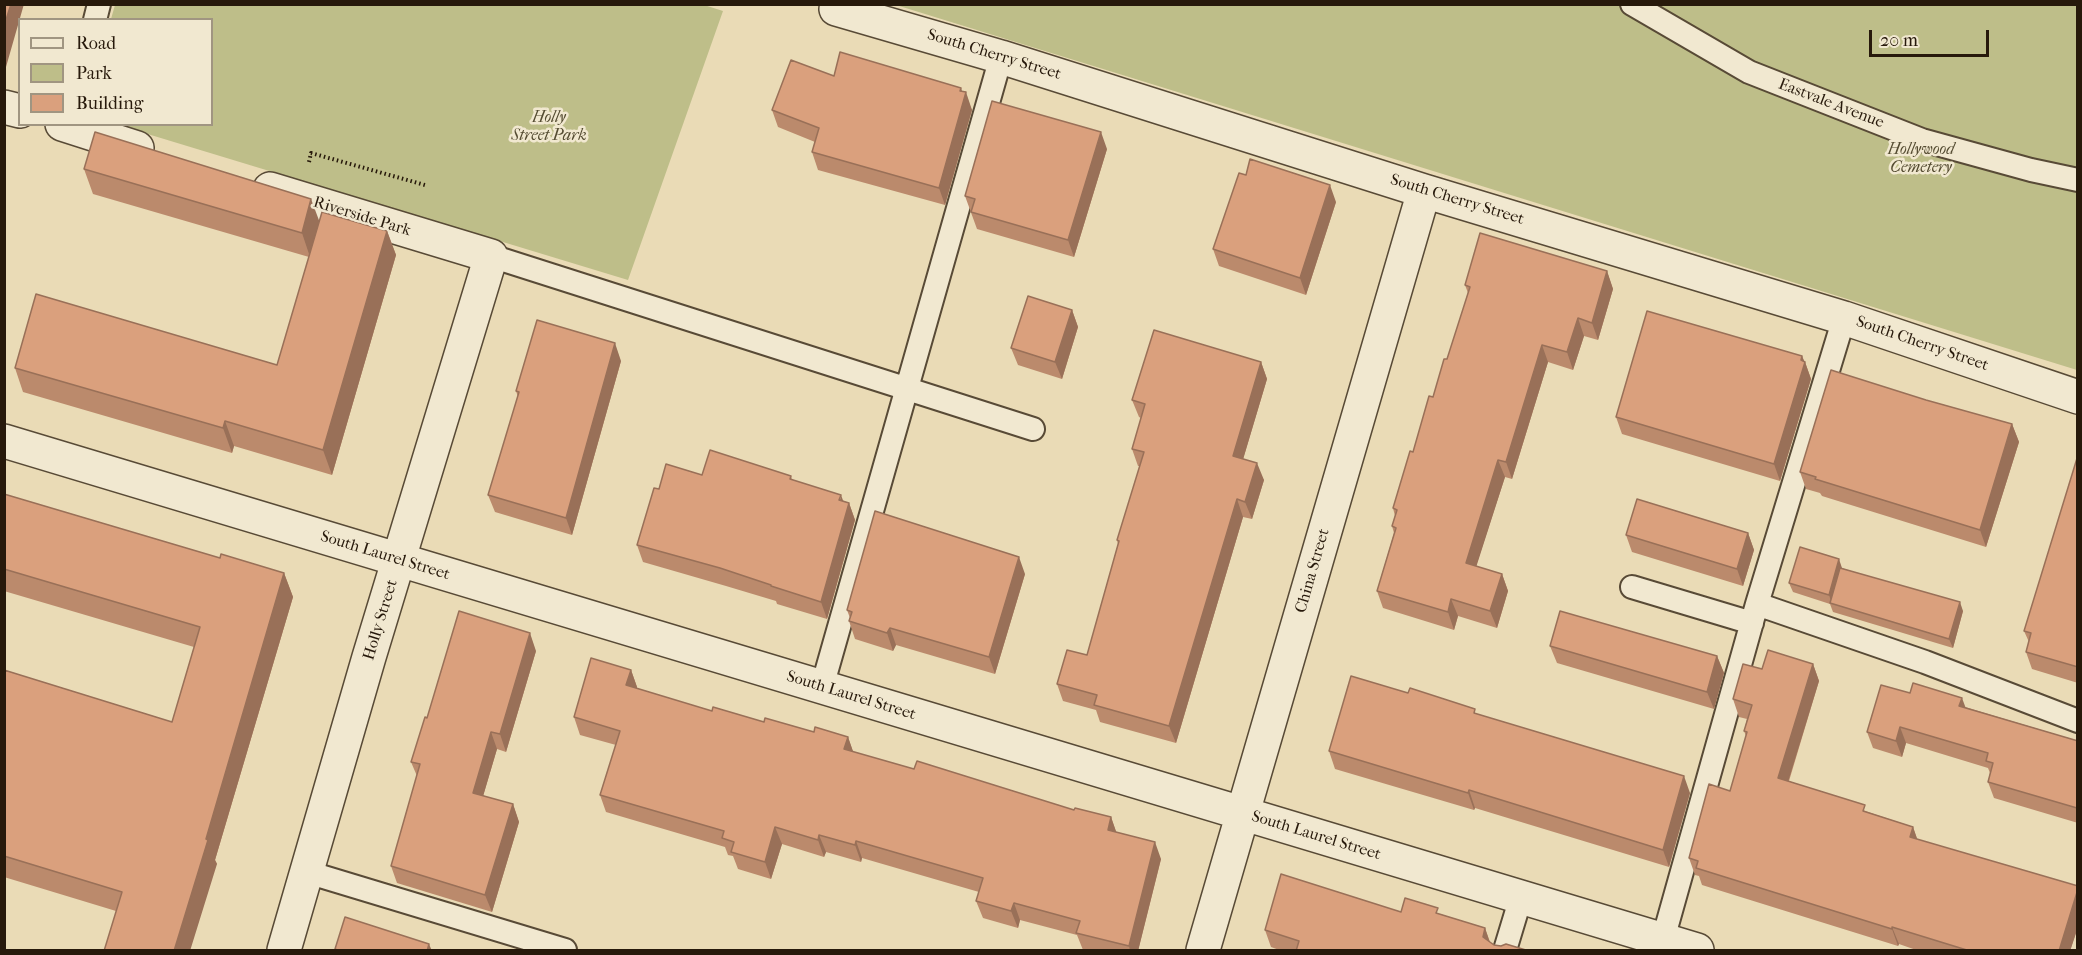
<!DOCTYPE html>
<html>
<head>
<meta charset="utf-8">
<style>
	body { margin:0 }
	#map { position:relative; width:2082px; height:955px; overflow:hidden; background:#eadbb6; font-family:"IM FELL French Canon",serif }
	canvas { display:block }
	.frame { position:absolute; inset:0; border:6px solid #27190b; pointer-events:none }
	.legend { position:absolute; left:18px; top:18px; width:195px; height:108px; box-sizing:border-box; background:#f1e8d0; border:2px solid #a09581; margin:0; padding:8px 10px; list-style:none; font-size:18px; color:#27190b }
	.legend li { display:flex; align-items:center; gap:12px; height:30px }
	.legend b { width:30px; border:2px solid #a09581 }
	.scale { position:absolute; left:1869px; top:30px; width:120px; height:27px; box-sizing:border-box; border:3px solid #27190b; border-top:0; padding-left:8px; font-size:18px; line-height:21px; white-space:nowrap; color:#27190b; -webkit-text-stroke:4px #f1e8d0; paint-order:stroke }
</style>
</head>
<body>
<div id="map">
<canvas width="2082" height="955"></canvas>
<div class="frame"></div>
<ul class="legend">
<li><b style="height:8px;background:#f1e8d0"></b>Road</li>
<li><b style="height:16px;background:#bebe89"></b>Park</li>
<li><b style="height:16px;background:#daa07d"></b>Building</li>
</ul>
<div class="scale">20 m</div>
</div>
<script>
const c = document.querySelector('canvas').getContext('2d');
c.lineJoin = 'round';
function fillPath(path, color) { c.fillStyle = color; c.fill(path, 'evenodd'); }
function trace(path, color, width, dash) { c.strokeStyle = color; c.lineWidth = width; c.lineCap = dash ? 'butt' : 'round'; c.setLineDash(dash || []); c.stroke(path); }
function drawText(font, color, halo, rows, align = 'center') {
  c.font = font + ' "IM FELL French Canon",serif'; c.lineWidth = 5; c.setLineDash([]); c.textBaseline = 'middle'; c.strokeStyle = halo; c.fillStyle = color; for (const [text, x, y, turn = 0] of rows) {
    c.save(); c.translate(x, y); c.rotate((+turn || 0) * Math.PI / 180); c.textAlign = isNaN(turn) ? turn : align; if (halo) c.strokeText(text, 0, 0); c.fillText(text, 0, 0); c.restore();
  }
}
const green = new Path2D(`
	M115 5 701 4 723 11 628 280 118 125 212 124V20L111 19Z
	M896 5H2077V370Z`);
const path = new Path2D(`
	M309 162 311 153 425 185`);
const service = new Path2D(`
	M1632 4 1749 72 1922 140 2031 170 2078 180
	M95 20 99 4
	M491 256 1033 429
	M1632 587 1752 623
	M1757 604 1925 662 2078 721
	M822 687 1001 57
	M307 872 565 950
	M1505 950 1521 897
	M1660 950 1757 604 1844 318`);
const minor = new Path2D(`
	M836 9 1001 57 1424 191 1844 318 2078 397
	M4 107 20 111
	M62 124 137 148
	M270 189 491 256 369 657 284 950
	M4 441 1697 950
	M1203 950 1424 191`);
const wall = new Path2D(`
	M834 76 962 91 972 110 945 205 818 170 812 152 815 142 778 127 772 110Z
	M1107 149 1074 257 977 229 965 196Z
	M84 169 319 221 387 231 396 255 332 475 234 446 232 453 23 392 15 368 277 365 309 257 93 194Z
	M1336 202 1306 295 1219 266 1213 249Z
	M1607 271 1613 289 1598 340 1584 336 1573 370 1548 362 1512 479 1505 477 1476 566 1502 574 1508 591 1497 628 1458 616 1454 630 1383 608 1377 591 1394 533 1392 526 1395 516 1393 508 1447 359 1468 293 1465 285Z
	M1072 310 1078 327 1062 379 1018 365 1011 348Z
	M1802 356 1804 361 1805 362 1811 379 1780 481 1622 434 1616 417Z
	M621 361 572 535 495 512 488 495 518 397 516 391Z
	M1261 362 1267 379 1243 459 1264 480 1252 519 1243 517 1176 743 1100 722 1096 710 1063 701 1057 684 1087 655 1118 544 1117 540 1140 466H1138L1132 449 1141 418 1139 417 1132 400Z
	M1926 400 2012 424 2019 442 1986 547 1822 496 1820 493 1806 489 1800 472Z
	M2078 455V683L2032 669 2026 652 2029 642 2024 631Z
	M702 475 791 476 792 480 849 503 855 520 827 619 777 604 776 601 726 586 643 562 637 545 659 489Z
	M4 494 220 558 284 573 293 597 215 860 217 864 116 911 4 877V670L172 722 194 647 4 591Z
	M1748 533 1754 550 1743 586 1632 552 1626 535Z
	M1842 568 1963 611 1953 648 1833 612 1830 604 1793 592 1789 583Z
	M1025 574 995 674 896 645 893 651 855 639 849 621 850 618 847 610Z
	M1550 646 1717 656 1724 673 1714 709 1557 663Z
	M536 651 506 752 497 749 483 796 513 804 519 822 492 912 397 883 391 866 417 776 411 762 427 718Z
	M1813 664 1819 681 1789 781 1868 812 1913 827 1917 839 2078 927 2070 951H1919L1899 944 1898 946 1702 885 1699 876 1695 875 1689 858 1730 791 1746 736 1744 731 1747 719 1739 717 1733 699 1762 669Z
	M631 670 637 687V689L712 711 814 732 848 737 853 752 914 769 1074 810 1111 817 1116 832 1161 859 1138 951H1086L1083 950 1077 935 1020 920 1018 928 983 918 976 901 979 892 862 858 861 862 826 852 824 857 782 844 771 879 738 869 733 856 728 855 725 847 606 812 600 795 616 745 580 735 574 717Z
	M1910 693 1965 707 2078 741V823L1994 798 1988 782 1990 773 1988 768 1906 743 1902 757 1873 748 1867 732Z
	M1477 714 1690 793 1669 867 1475 808 1474 810 1335 769 1329 751Z
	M1401 912 1440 914 1485 928 1490 942 1494 945 1529 951H1282L1271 947 1265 930Z`);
const shadedWall = new Path2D(`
	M11 4H24L4 74V26Z
	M961 88 964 97 966 92 972 110 945 205 939 188Z
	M1101 132 1107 149 1074 257 1068 240Z
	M1330 185 1336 202 1306 295 1300 278Z
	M311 199 320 223 310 257 302 233Z
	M387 231 396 255 332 475 323 450Z
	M1607 271 1613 289 1598 340 1592 323Z
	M1072 310 1078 327 1062 379 1055 362Z
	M1578 318 1584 336 1573 370 1567 352Z
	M615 343 621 361 572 535 566 518Z
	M1542 345 1548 362 1512 479 1506 462Z
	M1802 356 1805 363V362L1811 379 1780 481 1774 464Z
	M1261 362 1267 379 1239 473 1233 456Z
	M225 421 234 446 232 453 223 428Z
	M2012 424 2019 442 1986 547 1980 530Z
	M1498 460 1505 477 1472 580 1466 563Z
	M1257 463 1264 480 1252 519 1245 502Z
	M841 495 847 511 849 503 855 520 827 619 821 602Z
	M1237 499 1243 517 1176 743 1169 726Z
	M1748 533 1754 550 1743 586 1737 569Z
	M1019 557 1025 574 995 674 989 657Z
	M1839 559 1842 568 1832 604 1829 595Z
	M284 573 293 597 215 860 217 864 190 951H174L206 839Z
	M1502 574 1508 591 1497 628 1490 611Z
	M1451 599 1458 616 1454 630 1448 612Z
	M1960 602 1963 611 1953 648 1949 639Z
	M890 628 896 645 893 651 887 633Z
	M530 633 536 651 506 752 500 734Z
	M1717 656 1724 673 1714 709 1707 692Z
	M1813 664 1819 681 1784 795 1778 778Z
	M631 670 637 687 632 703 626 685Z
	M1962 698 1968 714 1959 706Z
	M1900 727 1906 743 1902 757 1896 741Z
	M491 732 497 749 479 810 473 793Z
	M848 737 854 754 844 749Z
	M1684 776 1690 793 1669 867 1663 850Z
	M1469 790 1475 808 1474 810 1468 793Z
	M513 804 519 822 492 912 485 895Z
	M1111 817 1117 834 1108 830Z
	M775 827 782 844 771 879 765 862Z
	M1913 827 1919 844 1910 837Z
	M819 835 826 852 824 857 818 840Z
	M856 841 862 858 861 862 855 845Z
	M1155 842 1161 859 1138 951H1130L1129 946Z
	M2078 889V927L2070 951H2059Z
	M1014 903 1020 920 1018 928 1011 911Z
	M1892 927 1899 944 1898 946 1892 929Z
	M1485 928 1491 946 1483 937Z
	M429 944 432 951H427Z`);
const building = new Path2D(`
	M4 4H11L4 26Z
	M840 52 961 88 960 91 966 92 939 188 812 152 819 128 772 110 791 60 834 76Z
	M992 101 1101 132 1068 240 971 212 975 199 965 196Z
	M95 132 311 199 302 233 84 169Z
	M1250 159 1330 185 1300 278 1213 249 1239 173 1246 175Z
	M322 212 387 231 323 450 225 421 223 428 15 368 36 294 277 365Z
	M1480 233 1607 271 1592 323 1578 318 1567 352 1542 345 1506 462 1498 460 1466 563 1502 574 1490 611 1451 599 1448 612 1377 591 1396 528 1392 526 1397 510 1393 508 1410 451 1413 452 1429 396 1433 397 1444 359H1447L1470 287 1465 285Z
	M1028 296 1072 310 1055 362 1011 348Z
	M1647 311 1802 356 1801 360 1805 362 1774 464 1616 417Z
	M537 320 615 343 566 518 488 495 519 392 516 391Z
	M1154 330 1261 362 1233 456 1257 463 1245 502 1237 499 1169 726 1094 705 1097 695 1057 684 1067 650 1087 655 1119 541 1117 540 1144 452 1132 449 1145 404 1132 400Z
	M1831 370 1926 400 2012 424 1980 530 1815 479 1816 477 1800 472Z
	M710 450 791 476 790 479 841 495 839 500 849 503 821 602 771 586V585L720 568 637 545 654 488 659 489 666 464 702 475Z
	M2078 455V667L2026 652 2031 633 2024 631Z
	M4 494 220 558 221 554 284 573 206 839 208 840 174 951H104L122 892 4 856V670L172 722 200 627 4 569Z
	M1637 499 1748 533 1737 569 1626 535Z
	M875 511 1019 557 989 657 890 628 887 633 849 621 852 612 847 610Z
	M1800 547 1839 559 1829 595 1789 583Z
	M1840 568 1960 602 1949 639 1830 603Z
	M459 611 530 633 500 734 491 732 473 793 513 804 485 895 391 866 420 764 411 762 425 717 427 718Z
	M1560 611 1717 656 1707 692 1550 646Z
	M1768 650 1813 664 1778 778 1865 805 1863 811 1913 827 1910 837 2078 886V889L2059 951H1970L1892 927V929L1696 868 1698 861 1689 858 1709 784 1730 791 1747 732 1744 731 1752 705 1733 699 1743 664 1762 669Z
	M591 658 631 670 626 685 712 711 713 707 764 722 765 718 814 732 815 727 848 737 844 749 914 769 917 761 1074 810 1075 808 1111 817 1108 830 1155 842 1129 946 1076 933 1080 921 1014 903 1011 911 976 901 983 878 856 841 855 845 819 835 818 840 775 827 765 862 731 852 734 842 722 838 724 831 600 795 620 731 574 717Z
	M1351 676 1408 693 1410 688 1475 709 1474 713 1684 776 1663 850 1469 790 1468 793 1329 751Z
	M1913 683 1962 698 1959 706 2078 741V805L2077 808 1988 782 1993 763 1986 761 1988 753 1900 727 1896 741 1867 732 1881 685 1910 693Z
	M1281 874 1401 912 1405 898 1438 908 1436 913 1485 928 1483 937 1494 945 1501 946 1506 944 1529 951H1296L1299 941 1265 930Z
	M345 917 429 944 427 951H340L335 949Z`);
const streetNames = [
	["South Cherry Street",994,55,17],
	["Eastvale Avenue",1831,104,21],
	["South Cherry Street",1457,200,17],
	["Riverside Park",362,217,17],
	["South Cherry Street",1922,344,19],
	["South Laurel Street",385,556,17],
	["China Street",1313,571,-74],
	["Holly Street",381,620,-73],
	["South Laurel Street",851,696,17],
	["South Laurel Street",1316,836,17]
];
const parkNames = [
	["Holly",549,118],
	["Street Park",549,136],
	["Hollywood",1921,150],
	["Cemetery",1921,168]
];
fillPath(green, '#bebe89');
trace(service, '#584a36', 26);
trace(minor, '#584a36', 36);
trace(path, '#27190b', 4, [1.5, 3]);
trace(service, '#f1e8d0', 22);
trace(minor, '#f1e8d0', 33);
fillPath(wall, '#bb8a6c');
fillPath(shadedWall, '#997058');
fillPath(building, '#daa07d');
trace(building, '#997058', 1.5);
drawText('16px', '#27190b', '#f1e8d0', streetNames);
drawText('italic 16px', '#544b31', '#f1e8d0', parkNames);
</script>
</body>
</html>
